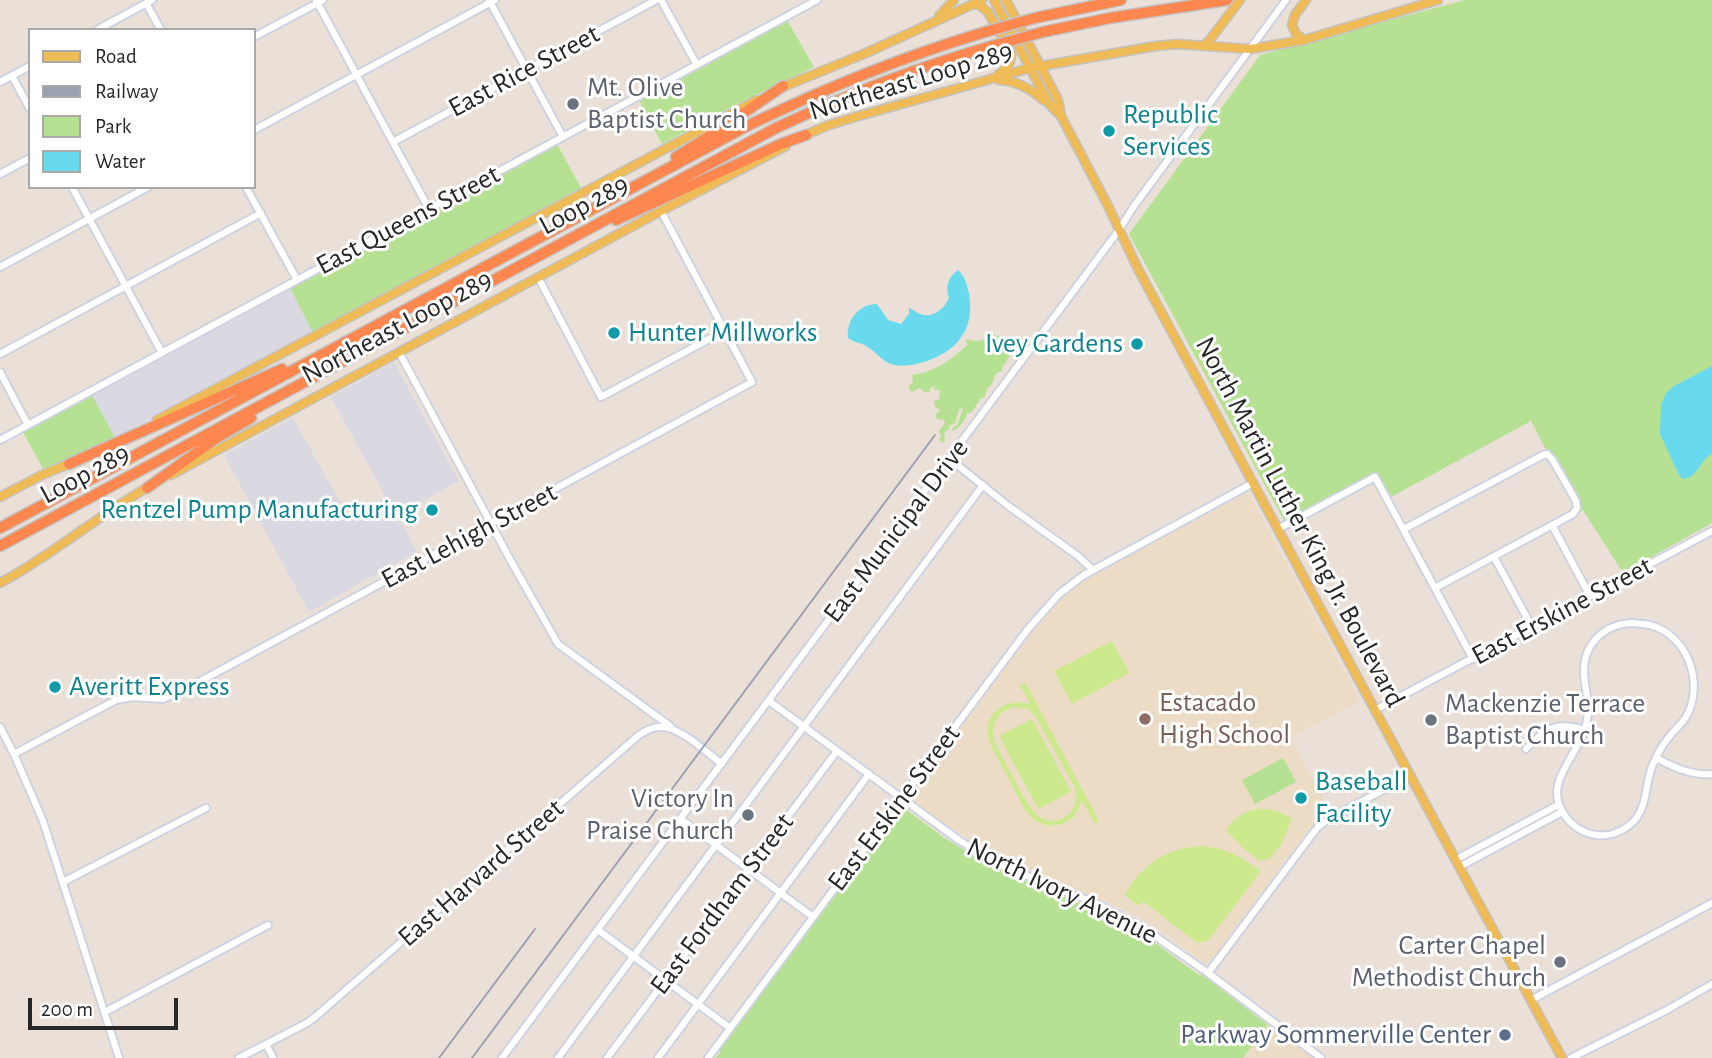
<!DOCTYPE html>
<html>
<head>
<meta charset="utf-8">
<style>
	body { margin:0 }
	#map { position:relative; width:1712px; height:1058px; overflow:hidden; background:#eae0d7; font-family:"Alegreya Sans",sans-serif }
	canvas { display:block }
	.legend { position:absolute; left:28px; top:28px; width:228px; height:161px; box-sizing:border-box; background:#fff; border:2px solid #a9a9a9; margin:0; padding:9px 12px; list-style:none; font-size:21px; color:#272727 }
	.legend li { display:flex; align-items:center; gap:14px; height:35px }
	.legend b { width:35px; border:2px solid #a9a9a9 }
	.scale { position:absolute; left:28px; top:998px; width:150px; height:32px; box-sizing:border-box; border:4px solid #272727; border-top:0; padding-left:9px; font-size:21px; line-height:24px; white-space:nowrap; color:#272727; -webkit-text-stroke:5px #fff; paint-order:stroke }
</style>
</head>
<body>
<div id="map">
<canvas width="1712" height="1058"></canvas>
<ul class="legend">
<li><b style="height:9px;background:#efbb57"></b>Road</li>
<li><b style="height:9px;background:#9ba1b1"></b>Railway</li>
<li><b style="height:19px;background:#b6e193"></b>Park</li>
<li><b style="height:19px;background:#69d9ed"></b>Water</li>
</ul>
<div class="scale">200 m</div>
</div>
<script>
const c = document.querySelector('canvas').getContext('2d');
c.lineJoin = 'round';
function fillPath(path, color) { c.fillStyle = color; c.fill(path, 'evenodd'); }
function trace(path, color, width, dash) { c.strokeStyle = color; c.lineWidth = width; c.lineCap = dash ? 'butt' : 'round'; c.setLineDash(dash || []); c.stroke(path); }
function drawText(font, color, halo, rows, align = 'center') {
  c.font = font + ' "Alegreya Sans",sans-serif'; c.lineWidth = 6; c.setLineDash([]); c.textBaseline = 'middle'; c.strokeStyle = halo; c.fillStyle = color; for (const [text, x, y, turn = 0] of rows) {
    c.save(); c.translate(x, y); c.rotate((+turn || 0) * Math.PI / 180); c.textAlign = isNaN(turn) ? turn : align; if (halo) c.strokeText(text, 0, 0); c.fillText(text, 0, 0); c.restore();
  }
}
const industrial = new Path2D(`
	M290 288 313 333 115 438 92 395Z
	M394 362 459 481 397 515 417 552 309 612 224 455 293 418 349 518 386 497 331 397Z`);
const education = new Path2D(`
	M1245 494 1250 496 1360 701 1291 738 1331 812 1318 820 1306 833 1211 961 1204 963 1166 934 1130 912 986 850 944 823 912 800 910 796 1033 629 1060 599 1082 582 1102 570Z
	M1268 1025 1313 1058H1243Z`);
const green = new Path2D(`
	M1465 0H1712V523L1623 573 1583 510 1579 513 1531 421 1391 497 1374 482 1288 528 1129 234 1260 55Z
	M787 20 814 67 733 106 662 144 639 100Z
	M557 144 581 188 313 333 290 288Z
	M993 335 1004 337 999 346 1002 348C1007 346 1009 341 1015 340V350L1006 361V363L1003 365 1002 371 996 373 992 384 988 387 984 398H981L972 412 967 414C965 421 959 428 953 431L951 429 958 424C958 423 962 411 963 408L959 409 955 424 949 425V429L944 433 945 441 942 443 939 439 941 436 939 431 945 423 943 419 940 420 936 418V415L940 410C935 408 935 407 934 401L939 399 940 390H934L935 386 930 388V392H923V389L921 390 919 388 912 392 909 389V386L913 382 912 375C933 373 953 359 968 344L965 342 967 339C974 343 986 340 993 335Z
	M92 395 115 438 43 469 23 432Z
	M1283 758 1296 782 1255 804 1242 780Z
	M900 807 904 808 943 837 980 860 1119 921 1151 940 1199 975H1202L1268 1025 1243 1058H716L721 1051 719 1050Z`);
const pitch = new Path2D(`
	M1112 641 1129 673 1072 704 1054 671Z
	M1025 682 1099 821 1095 824 1082 801 1074 817 1062 824 1048 826 1035 821 1025 810 991 746C979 716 1002 697 1030 704L1020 685ZM1016 707 1028 709 1036 717 1075 788C1077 798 1076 807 1069 814 1061 822 1047 823 1038 816 1028 809 1000 753 994 740 991 722 999 710 1016 707Z
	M1032 719 1071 792 1038 809 999 736Z
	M1256 809C1270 808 1280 811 1292 819L1281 845 1269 859 1260 861 1246 851 1226 830C1233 818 1242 813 1256 809Z
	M1202 846C1226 848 1242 857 1261 871L1208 941 1197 943 1143 901 1139 906 1124 895 1128 890 1136 896 1128 889C1146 861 1170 848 1202 846Z`);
const water = new Path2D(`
	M958 270C965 276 967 285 969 294 975 327 959 350 927 361 917 364 905 367 895 365 883 363 877 353 868 347 862 343 855 343 848 338 846 320 859 304 877 304L888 320 901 324 909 314V308C913 309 916 313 920 314 931 319 945 309 949 298 945 287 948 277 958 270Z
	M1712 366V454C1699 460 1699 477 1683 479L1679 475 1660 434 1661 405 1666 393 1674 386Z`);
const minor = new Path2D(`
	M316 0 429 209
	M489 0 563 137
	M661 0 697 65
	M146 3 161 30
	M97 30 152 0
	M254 37 323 0
	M12 76 30 109
	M0 82 30 66
	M254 130 495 0
	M393 142 656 0
	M0 174 30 158
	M72 187 162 353
	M246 187 297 280
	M0 267 148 187
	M538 277 601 397 724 331
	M399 352 512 563 558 644 670 726
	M0 354 261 213
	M0 372 28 425
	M0 440 817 0
	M950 459 1007 505 1078 556 1093 570
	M1552 525 1590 596
	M1278 529 1375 477 1473 659
	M1404 529 1543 455 1547 454 1552 459 1576 501 1577 508 1573 514 1435 588
	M1494 557 1532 627
	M1634 623C1640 624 1645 624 1650 625 1688 635 1705 684 1686 717 1682 724 1674 730 1669 737 1662 745 1657 755 1653 764 1645 782 1648 804 1635 820 1625 830 1612 837 1597 835 1585 834 1573 827 1566 817 1540 783 1578 758 1586 725 1591 705 1585 692 1584 673 1583 643 1606 623 1634 623Z
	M769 701 960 841 1005 867 1097 904 1145 929 1208 973 1321 1058
	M1375 710 1712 531
	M0 727 14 754 43 821 119 1058
	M1526 749C1545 728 1557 721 1585 730
	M14 754 116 700 133 697 163 699 186 689 752 382 661 211
	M1656 758C1674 767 1691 776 1712 774
	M681 819 813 917
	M1455 860 1558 805
	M1459 867 1562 812
	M63 882 206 808
	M598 930 730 1028
	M1208 973 1317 828 1327 820 1411 775
	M1531 1000 1664 929 1712 903
	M105 1012 268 925
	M266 1044 273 1058
	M239 1058 307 1023 315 1017 639 735C645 731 652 727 659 727 679 725 707 753 722 764
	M502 1058 1119 230 1134 206 1286 0
	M558 1058 983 485
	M607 1058 837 751
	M658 1058 869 774
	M708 1058 1028 629 1059 594 1084 575 1253 483
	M1571 1058 1665 1011 1712 984`);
const major = new Path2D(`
	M994 0 1049 104 1061 116
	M1006 0 1058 100 1061 116 1107 204 1138 269 1562 1058
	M973 4 979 5 988 12 1011 54C1011 65 1006 69 998 75
	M939 16 954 0
	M1304 40 1296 34 1292 25 1295 15 1306 0
	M1203 46 1209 41 1240 0
	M999 80C1017 81 1030 88 1043 100
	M778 89 866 53 982 0
	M803 136 829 125 855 117 1030 68 1156 46 1177 44 1250 49 1304 40 1438 0
	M157 420 757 100
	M171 475 661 211 786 146
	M0 497 42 475 73 462
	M0 583C53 555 98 515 150 486`);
const highway = new Path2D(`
	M1035 18 1121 0
	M1043 32 1110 18 1227 0
	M676 157 716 132 783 86
	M616 220 781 144 806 135
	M69 464 282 369
	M147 488 218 437 251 418
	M0 528 745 127C823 89 902 57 985 32
	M0 546 776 128C846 95 918 67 992 46`);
const rail = new Path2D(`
	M439 1058 535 929
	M472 1058 935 435`);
const highwayBridge = new Path2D(`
	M985 32 1035 18
	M992 46 1043 32`);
const markers = [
	[573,104,7,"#6b7280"],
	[1109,131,7,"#0f9aa8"],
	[614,333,7,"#0f9aa8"],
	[1137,344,7,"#0f9aa8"],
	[432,510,7,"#0f9aa8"],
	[55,687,7,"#0f9aa8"],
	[1145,719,7,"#8d6e63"],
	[1431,720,7,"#6b7280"],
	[1301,798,7,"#0f9aa8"],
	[748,815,7,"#6b7280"],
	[1560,962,7,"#6b7280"],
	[1505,1035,7,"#5c6f8a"]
];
const streetNames = [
	["East Rice Street",524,71,-28],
	["Northeast Loop 289",911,81,-17],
	["Loop 289",584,205,-28],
	["East Queens Street",408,220,-28],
	["Northeast Loop 289",397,327,-28],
	["Loop 289",85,474,-28],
	["North Martin Luther King Jr. Boulevard",1300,522,62],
	["East Municipal Drive",896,531,-53],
	["East Lehigh Street",469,536,-28],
	["East Erskine Street",1562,611,-28],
	["East Erskine Street",894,808,-53],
	["East Harvard Street",481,873,-41],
	["North Ivory Avenue",1062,891,26],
	["East Fordham Street",722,904,-53]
];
const worshipNames = [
	["Mt. Olive",587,88],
	["Baptist Church",587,120],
	["Mackenzie Terrace",1445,704],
	["Baptist Church",1445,736],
	["Victory In",734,799,"right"],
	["Praise Church",734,831,"right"],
	["Carter Chapel",1546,946,"right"],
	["Methodist Church",1546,978,"right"]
];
const cultureNames = [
	["Republic",1123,115],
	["Services",1123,147],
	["Hunter Millworks",628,333],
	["Ivey Gardens",1123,344,"right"],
	["Rentzel Pump Manufacturing",418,510,"right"],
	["Averitt Express",69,687],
	["Baseball",1315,782],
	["Facility",1315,814]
];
const educationNames = [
	["Estacado",1159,703],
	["High School",1159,735]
];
const serviceNames = [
	["Parkway Sommerville Center",1491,1035]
];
fillPath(industrial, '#dad9e1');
fillPath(education, '#ecdcc6');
fillPath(green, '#b6e193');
fillPath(pitch, '#cce98e');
fillPath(water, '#69d9ed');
trace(minor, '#cdd3e0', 10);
trace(major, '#c3c3c3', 11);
trace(highway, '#c3c3c3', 13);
trace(minor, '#fff', 6);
trace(major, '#efbb57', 8);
trace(highway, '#fd874f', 10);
trace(rail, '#9ba1b1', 2);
trace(highwayBridge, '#c3c3c3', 13, []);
trace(highwayBridge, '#fd874f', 10);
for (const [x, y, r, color] of markers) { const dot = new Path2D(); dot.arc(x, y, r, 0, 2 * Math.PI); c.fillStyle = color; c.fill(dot); trace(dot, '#fff', 2.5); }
drawText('28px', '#272727', '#fff', streetNames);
drawText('28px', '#5b616d', '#fff', worshipNames, 'left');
drawText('28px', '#0d838f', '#fff', cultureNames, 'left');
drawText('28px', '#785e54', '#fff', educationNames, 'left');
drawText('28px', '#4e5e75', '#fff', serviceNames, 'right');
</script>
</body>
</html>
